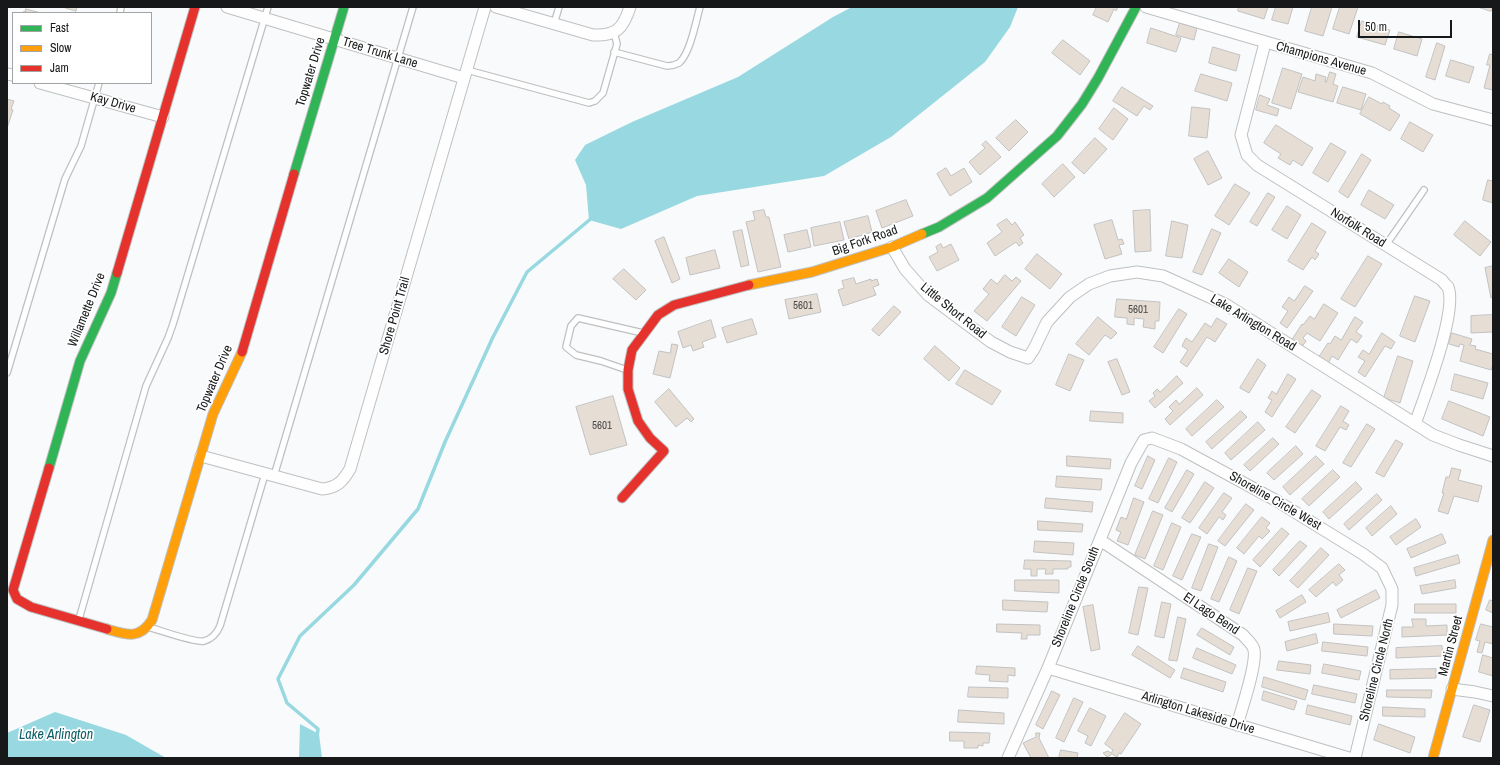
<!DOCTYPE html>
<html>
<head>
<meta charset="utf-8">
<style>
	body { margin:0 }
	#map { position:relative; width:1500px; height:765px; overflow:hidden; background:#f8fafc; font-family:"Archivo Narrow",sans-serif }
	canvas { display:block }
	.frame { position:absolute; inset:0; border:8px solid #171819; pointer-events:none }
	.legend { position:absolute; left:12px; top:12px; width:140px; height:72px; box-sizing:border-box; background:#fff; border:1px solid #a2a3a3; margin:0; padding:5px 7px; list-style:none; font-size:12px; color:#171819 }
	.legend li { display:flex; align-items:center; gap:8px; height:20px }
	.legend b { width:20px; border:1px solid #a2a3a3 }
	.scale { position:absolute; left:1358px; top:20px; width:94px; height:18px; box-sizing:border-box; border:2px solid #171819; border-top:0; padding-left:5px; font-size:12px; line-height:14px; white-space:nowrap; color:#171819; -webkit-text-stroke:3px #fff; paint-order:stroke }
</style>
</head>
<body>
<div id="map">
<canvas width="1500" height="765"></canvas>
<div class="frame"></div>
<ul class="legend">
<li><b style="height:5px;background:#30b455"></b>Fast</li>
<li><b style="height:5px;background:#ff9f0a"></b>Slow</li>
<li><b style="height:5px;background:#e5322d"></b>Jam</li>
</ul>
<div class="scale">50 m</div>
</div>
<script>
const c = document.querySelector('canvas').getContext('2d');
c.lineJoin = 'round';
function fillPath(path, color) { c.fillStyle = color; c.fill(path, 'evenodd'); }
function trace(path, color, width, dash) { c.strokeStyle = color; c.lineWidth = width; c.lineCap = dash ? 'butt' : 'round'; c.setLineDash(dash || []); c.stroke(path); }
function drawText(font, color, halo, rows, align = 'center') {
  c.font = font + ' "Archivo Narrow",sans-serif'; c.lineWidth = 3.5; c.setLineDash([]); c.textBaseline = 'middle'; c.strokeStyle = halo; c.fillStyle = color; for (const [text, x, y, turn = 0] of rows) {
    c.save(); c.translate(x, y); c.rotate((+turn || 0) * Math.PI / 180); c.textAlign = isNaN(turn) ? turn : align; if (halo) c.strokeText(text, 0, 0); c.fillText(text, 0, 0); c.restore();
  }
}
const water = new Path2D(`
	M852 7H1018L1010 27 985 62 891 137 824 176 697 196 621 229 589 220 586 185 575 160 585 145 632 122 738 77 833 17Z
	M55 712 126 735 166 758H7V733Z
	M300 724 319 734 322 758H299Z`);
const stream = new Path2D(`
	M317 737 318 729 287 703 278 679 300 636 354 585 418 509 445 442 493 337 527 272 593 217`);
const building = new Path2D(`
	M63 7H77L76 11Z
	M1097 7H1118L1116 11 1114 9 1108 22 1093 15Z
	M1239 7H1268L1264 19 1238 11Z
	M1276 7H1293L1288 24 1272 20Z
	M1312 7H1332L1323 36 1305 31Z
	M1340 7H1358L1349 34 1333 29Z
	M1478 7H1493L1491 11Z
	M26 9 41 13H23L24 11 25 12Z
	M1362 21 1390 30 1385 45 1357 37Z
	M1180 23 1197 28 1194 40 1176 35Z
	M1151 28 1181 38 1176 52 1147 43Z
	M1399 32 1422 39 1417 56 1394 49Z
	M1063 40 1090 61 1080 75 1052 53Z
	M1437 43 1445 46 1435 80 1426 77Z
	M1213 47 1240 55 1236 71 1209 63Z
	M1490 54 1493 55V90L1484 88 1490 65H1487Z
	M1451 60 1474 67 1469 83 1446 76Z
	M1283 68 1302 74 1291 109 1272 103Z
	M1330 72 1336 74 1333 84 1338 86 1333 102 1298 92 1303 77 1315 81 1316 74 1326 77 1325 82H1326Z
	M1201 74 1232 83 1227 101 1195 91Z
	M1122 87 1153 106 1150 110 1144 106 1137 116 1113 101Z
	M1343 87 1366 94 1361 110 1337 103Z
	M1260 95 1270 99 1267 105 1279 109 1277 116 1256 110Z
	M1369 97 1382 104 1383 102 1390 106 1389 108 1400 115 1390 131 1360 114Z
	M7 99 14 101 11 109 13 110 7 128Z
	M1192 107 1210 109 1207 138 1189 136Z
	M1114 108 1128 119 1113 140 1099 129Z
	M1016 120 1028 132 1009 151 996 138Z
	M1410 122 1433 135 1423 152 1401 139Z
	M1276 125 1313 148 1302 166 1293 160 1290 165 1278 158 1281 154 1264 143Z
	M1095 138 1107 149 1084 174 1072 163Z
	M986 141 1001 157 980 175 969 162 985 148 982 145Z
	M1331 143 1346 152 1328 182 1313 173Z
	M1208 151 1222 178 1208 185 1194 159Z
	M1362 154 1371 160 1348 198 1339 192Z
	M1063 164 1075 177 1054 197 1042 184Z
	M946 168 951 176 964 168 972 182 950 196 937 174Z
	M1488 180 1493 181V203L1483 200Z
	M1235 184 1250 193 1229 225 1215 216Z
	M1369 190 1394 205 1385 219 1361 205Z
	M1268 193 1275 197 1257 226 1250 222Z
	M906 200 913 216 882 228 876 211Z
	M1287 206 1301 215 1287 239 1272 230Z
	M764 210 766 217H769L781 267 758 272 746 222 755 220 753 212Z
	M1150 210 1151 251 1135 252 1133 211Z
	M868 216 872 232 849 239 844 222Z
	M1007 219 1012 225 1015 222 1024 235 1020 238 1023 243 1019 246 1016 242 995 256 987 243 1002 232 997 225Z
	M1112 220 1118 240 1122 239 1124 244 1119 245 1122 254 1105 259 1094 225Z
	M1172 221 1188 225 1182 258 1166 256Z
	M1465 221 1491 242 1480 256 1454 235Z
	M840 222 844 240 814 246 811 228Z
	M1312 223 1326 232 1315 251 1319 254 1315 260 1312 257 1303 270 1288 261Z
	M1212 229 1221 233 1202 275 1193 272Z
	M742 230 749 265 741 267 733 232Z
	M807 230 811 247 788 252 784 235Z
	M664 237 680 279 672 283 655 241Z
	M941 244 943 248 951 244 959 260 937 271 929 257 938 252 936 247Z
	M715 250 720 268 690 275 686 258Z
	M1037 254 1062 274 1050 289 1025 269Z
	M1368 256 1382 264 1355 307 1341 299Z
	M1229 259 1248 272 1239 287 1219 273Z
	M1493 266V297L1491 298 1485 268Z
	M624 269 646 290 636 300 613 279Z
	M1005 275 1012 281 1016 277 1021 281 987 321 974 311 989 294 983 289 991 279 997 284Z
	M854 278 856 284 871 279V281L877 279 879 285 873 287 876 295 843 306 838 290 844 288 842 281Z
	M1305 286 1313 291 1287 328 1280 323 1288 311 1282 307 1289 297 1294 301Z
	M817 294 821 312 789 319 785 300Z
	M1415 296 1430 301 1415 342 1400 336Z
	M1022 297 1035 305 1016 336 1002 327Z
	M1117 299 1160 302 1159 321H1155V329L1143 327 1144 319 1134 318V325L1127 324V318L1115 317Z
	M1324 304 1338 313 1320 341 1307 333 1303 338 1306 341 1301 348 1291 341 1302 324 1303 325 1310 316 1314 319Z
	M894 306 901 312 879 336 872 330Z
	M1179 309 1187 314 1163 353 1154 347Z
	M1493 315V332L1471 333V316Z
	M1098 317 1117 333 1111 339 1105 335 1089 355 1076 344Z
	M1355 317 1363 322 1356 332 1362 336 1357 343 1351 339 1338 360 1332 356 1328 364 1318 358 1328 343 1330 344 1335 336 1341 340Z
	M1217 318 1227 324 1215 342 1207 337 1187 367 1180 362 1188 350 1182 346 1186 338 1192 342 1205 323 1211 327Z
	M752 319 757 334 727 343 722 328Z
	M711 320 716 337 702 342 704 347 693 351 691 345 683 348 678 332Z
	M1382 333 1395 342 1391 349 1385 346 1365 377 1358 372 1365 361 1358 357 1363 350 1369 354Z
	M1452 333 1472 339 1470 345 1476 346 1475 349 1493 354V367H1492L1491 370 1460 361 1464 345 1460 344 1459 347 1449 344Z
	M672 344 678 345 670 378 653 374 659 351 670 353Z
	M935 346 960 368 949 381 924 359Z
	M1069 354 1084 360 1070 391 1056 385Z
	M1398 356 1413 361 1400 403 1384 398Z
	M1117 359 1130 392 1122 395 1108 362Z
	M1258 359 1266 365 1249 393 1240 388Z
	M965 370 1001 391 992 405 956 384Z
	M1288 374 1296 379 1272 417 1265 412 1272 400 1268 398 1272 391 1276 394Z
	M1455 374 1488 383 1483 399 1451 390Z
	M1177 376 1183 383 1155 408 1149 401 1155 396 1153 393 1157 389 1160 392Z
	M1197 388 1203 395 1170 425 1165 419 1173 411 1169 407 1176 400 1179 404Z
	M669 389 694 419 691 422 687 418 676 427 655 402Z
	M1312 390 1321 396 1295 433 1286 427Z
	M613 396 627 445 590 455 576 407Z
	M1217 400 1224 407 1192 436 1186 429Z
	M1449 401 1490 417 1483 436 1442 419Z
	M1341 406 1349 411 1343 421 1349 425 1346 430 1340 427 1325 451 1316 446Z
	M1091 411 1123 413V423L1090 421Z
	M1241 411 1247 417 1212 449 1206 442Z
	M1258 422 1265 430 1231 460 1225 453Z
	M1367 424 1375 429 1351 467 1343 463Z
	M1273 438 1279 444 1250 471 1244 465Z
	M1396 440 1403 444 1384 477 1376 473Z
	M1296 446 1303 454 1274 480 1267 473Z
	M1067 456 1111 459 1110 469 1067 466Z
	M1148 456 1155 460 1142 489 1135 486Z
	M1316 456 1324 464 1290 495 1283 487Z
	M1169 458 1177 462 1158 503 1149 499Z
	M1452 468 1461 470 1458 480 1482 486 1478 502 1454 496 1448 514 1438 511 1444 493H1442L1446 477H1449Z
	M1187 470 1194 474 1172 512 1165 508Z
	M1333 470 1340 477 1309 506 1302 499Z
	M1057 476 1102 479 1101 490 1056 487Z
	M1205 482 1214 488 1190 523 1182 518Z
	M1356 482 1362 489 1329 519 1323 512Z
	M1224 493 1232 498 1222 512 1226 515 1223 520 1219 517 1207 534 1199 528Z
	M1377 494 1382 500 1349 530 1344 524Z
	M1046 498 1093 502 1092 512 1045 508Z
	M1134 498 1144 502 1128 545 1117 541 1121 532 1116 530 1121 517 1126 519Z
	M1246 504 1254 510 1225 546 1218 541Z
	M1391 506 1397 514 1372 536 1366 528Z
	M1153 511 1163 515 1145 559 1135 555Z
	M1262 517 1270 523 1266 528 1270 531 1262 539 1259 536 1244 554 1237 548Z
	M1416 519 1421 527 1396 545 1390 537Z
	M1038 521 1083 524 1082 532 1038 530Z
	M1172 523 1181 527 1163 570 1154 566Z
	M1282 528 1289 534 1260 567 1253 560Z
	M1192 534 1201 537 1182 580 1173 576Z
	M1442 534 1446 543 1411 558 1407 549Z
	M1035 541 1074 543 1073 555 1034 552Z
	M1300 541 1307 546 1279 576 1273 570Z
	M1209 544 1218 547 1201 591 1192 588Z
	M1321 548 1329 555 1298 588 1290 581Z
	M1458 555 1460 563 1416 576 1414 568Z
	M1229 557 1237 561 1219 602 1211 599Z
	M1025 560 1071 561V567H1068V569H1053V574H1045L1046 569H1037V576H1031V569H1024Z
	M1339 564 1345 570 1339 575 1343 580 1336 586 1333 582 1316 597 1309 590Z
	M1248 568 1257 571 1239 614 1230 610Z
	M1015 580H1059V593L1015 591Z
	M1455 580 1456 588 1422 594 1420 586Z
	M1139 587 1148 588 1138 635 1129 633Z
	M1376 590 1380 598 1341 618 1337 610Z
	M1302 595 1306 602 1280 618 1276 611Z
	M1003 600 1048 602 1047 612 1003 610Z
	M1490 600 1493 601V613L1486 610Z
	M1162 602 1171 604 1164 638 1155 636Z
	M1415 604H1456V613H1415Z
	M1093 605 1100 649 1091 651 1083 607Z
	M1328 613 1330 622 1290 631 1288 622Z
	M1178 617 1186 619 1177 661 1169 660Z
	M1412 619H1426V626L1447 625V635L1402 637V627H1413Z
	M997 624 1040 625V635H1027V639H1021L1022 633 997 632Z
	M1334 624 1373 626 1372 636 1334 634Z
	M1481 624 1493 627V644L1485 642 1482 653 1477 652 1480 641 1476 640Z
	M1202 628 1234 647 1230 655 1197 635Z
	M1316 634 1318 643 1287 651 1285 642Z
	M1323 642 1368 647 1367 656 1322 651Z
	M1138 646 1175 670 1170 678 1132 655Z
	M1442 646 1443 656 1396 658V648Z
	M1197 648 1236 665 1232 674 1193 658Z
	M1483 655 1493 658V676L1479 672Z
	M1279 661 1311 665 1310 674 1277 670Z
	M1324 664 1361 671 1359 680 1322 673Z
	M977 666 1015 668V676L1008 675V682L989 681 990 675 976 674Z
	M1184 668 1226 682 1223 692 1181 678Z
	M1436 669V678L1390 679V670Z
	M1264 677 1308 690 1305 700 1262 687Z
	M1314 685 1357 694 1355 703 1312 694Z
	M969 687 1008 688V698L968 697Z
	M1387 690H1432L1431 698 1387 697Z
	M1052 691 1060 695 1043 729 1036 725Z
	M1264 691 1297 701 1294 710 1262 700Z
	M1074 698 1083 702 1064 742 1056 738Z
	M1308 705 1352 716 1350 725 1306 714Z
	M1474 705 1490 710 1480 742 1463 737Z
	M1383 707 1425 709V717L1383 716Z
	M1090 708 1106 716 1091 746 1085 743 1088 736 1078 731Z
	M959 710 1004 713V724L958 722Z
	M1125 713 1141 724 1121 754 1119 753 1117 757 1112 754 1107 757 1103 753 1108 751 1111 753 1113 750 1105 744Z
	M1379 724 1415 737 1410 753 1374 740Z
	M950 732 990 733 989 743H983V746L978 745V748H964V741H950Z
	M1036 733H1040L1039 738 1049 758H1031L1023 743 1036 737Z
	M1061 750 1078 753 1077 758H1059Z`);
const lane = new Path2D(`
	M120 13 121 7
	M554 24 559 7
	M614 52 667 66C671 66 675 65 679 63 690 54 696 21 700 7
	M467 70 589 103 595 101 603 93 617 44 614 32
	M1386 245 1424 190
	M627 370 601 361 576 355 566 347 571 326 578 318 643 333
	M7 373 65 179 81 146 99 83
	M274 476 413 7
	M79 619 146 386 168 338 173 324 268 7
	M148 627C160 630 194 643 204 641 212 639 217 633 220 626L265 474`);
const street = new Path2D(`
	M227 7 464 78
	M496 7 593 35C616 36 623 29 630 7
	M1146 7 1372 73 1433 104 1493 120
	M1265 43 1241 135 1247 155 1257 165 1442 280C1443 282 1446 285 1448 287 1458 311 1424 398 1415 424
	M7 74 13 75
	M40 83 163 117
	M892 247 905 269 928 295 991 342 1010 352 1028 358 1034 349 1047 322 1070 297 1089 284 1110 276 1137 272 1163 276 1225 304 1433 435 1459 445 1493 456
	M201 456 322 489C337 488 343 481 350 469L485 7
	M1100 540 1243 635C1246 639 1253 644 1254 650 1257 664 1242 708 1237 725
	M1048 668 1349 758
	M1452 689 1475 692 1493 696
	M1008 758 1048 668 1131 463 1144 440 1152 438 1181 449 1277 501 1363 554 1382 568 1392 589V605L1355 758`);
const fast = new Path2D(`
	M294 174 344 7
	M922 234 939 227 987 198 1057 136 1082 104 1098 78 1136 7
	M49 468 80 361 111 293 117 273`);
const slow = new Path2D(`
	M749 285 812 272 892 247 922 234
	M107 629C127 635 139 640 152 620L213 414 242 352
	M1433 758 1493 540`);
const jam = new Path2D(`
	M117 273 195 7
	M242 352 294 174
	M49 468 13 590 17 599 31 607 107 629
	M622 498 664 451 650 438 638 421 628 389V370L632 350 658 315 674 305 749 285`);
const numberNames = [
	["5601",803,306],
	["5601",1138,310],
	["5601",602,426]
];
const streetNames = [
	["Tree Trunk Lane",380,53,17],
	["Champions Avenue",1321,59,16],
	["Topwater Drive",311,72,-73],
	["Kay Drive",113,103,16],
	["Norfolk Road",1358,228,32],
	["Big Fork Road",865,241,-19],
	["Willamette Drive",87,310,-68],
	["Little Short Road",953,311,39],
	["Shore Point Trail",395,316,-74],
	["Lake Arlington Road",1253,323,31],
	["Topwater Drive",215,379,-67],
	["Shoreline Circle West",1275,501,30],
	["Shoreline Circle South",1076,597,-68],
	["El Lago Bend",1211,614,34],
	["Martin Street",1451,646,-75],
	["Shoreline Circle North",1377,670,-76],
	["Arlington Lakeside Drive",1198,713,17]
];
const waterNames = [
	["Lake Arlington",56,735]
];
fillPath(water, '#97d8e1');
trace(stream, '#97d8e1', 3.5);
fillPath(building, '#e6ddd4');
trace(building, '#c2c2c2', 1);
trace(lane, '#bec0c1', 8);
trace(street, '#bec0c1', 13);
trace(fast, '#bec0c1', 11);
trace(slow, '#bec0c1', 11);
trace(jam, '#bec0c1', 11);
trace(lane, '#fefeff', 5.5);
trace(street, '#fefeff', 11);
trace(fast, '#30b455', 9);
trace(slow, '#ff9f0a', 9);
trace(jam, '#e5322d', 9);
drawText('11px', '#4b4948', null, numberNames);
drawText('13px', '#171819', '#fff', streetNames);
drawText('italic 14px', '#0d5d66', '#fff', waterNames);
</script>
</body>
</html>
